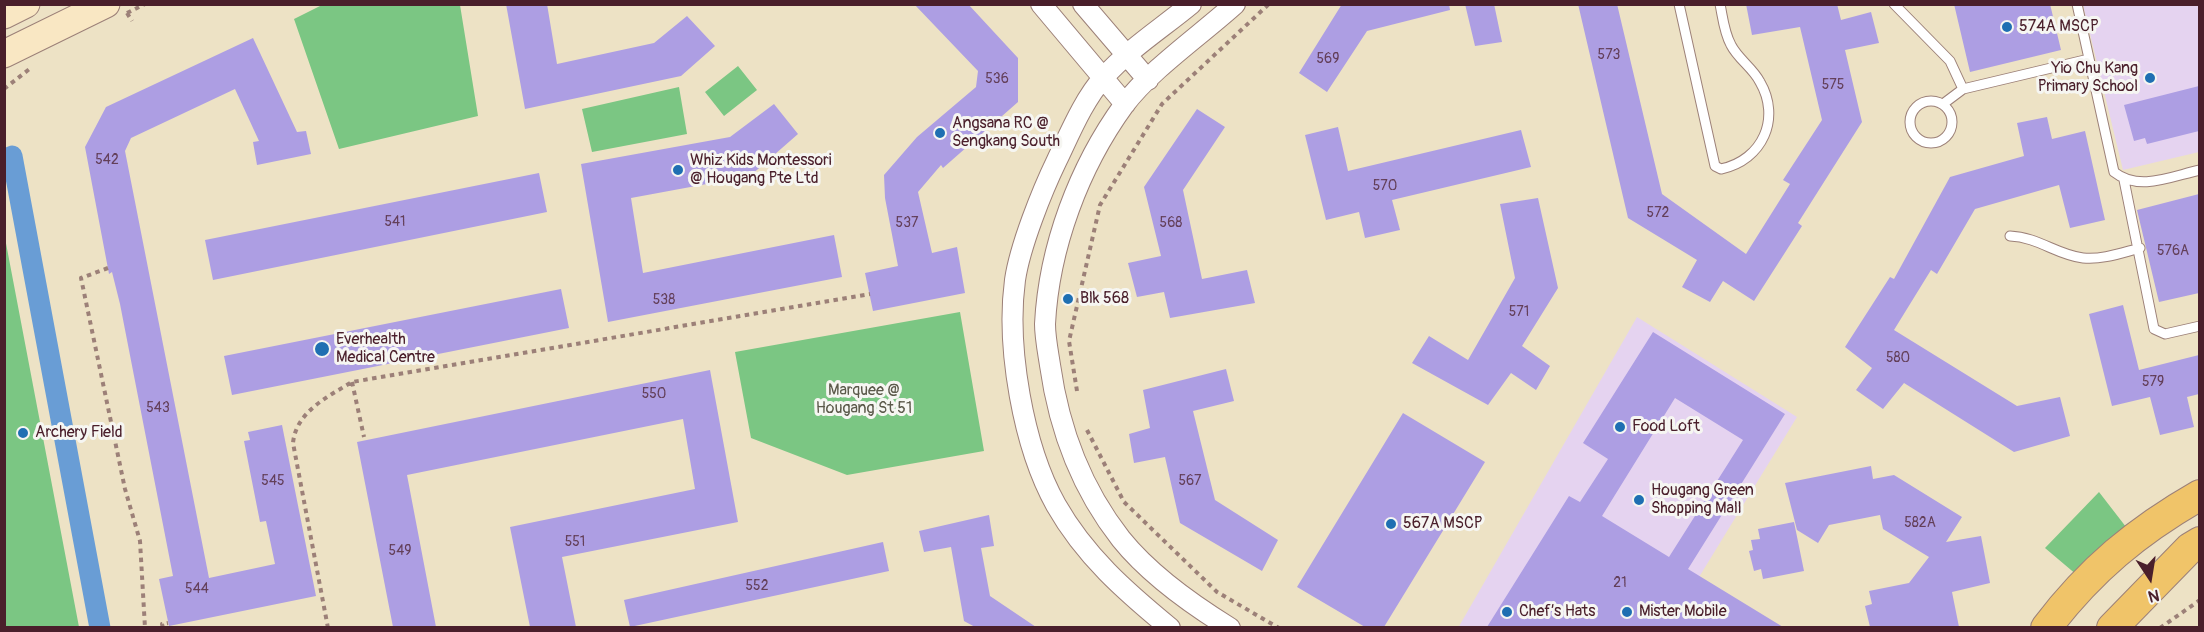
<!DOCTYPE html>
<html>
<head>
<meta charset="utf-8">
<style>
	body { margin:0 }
	#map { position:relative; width:2204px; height:632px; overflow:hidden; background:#ede2c5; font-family:Pangolin,sans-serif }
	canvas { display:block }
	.frame { position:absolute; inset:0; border:6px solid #4a1f2b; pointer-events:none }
	.north { position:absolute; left:2120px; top:548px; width:60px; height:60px; -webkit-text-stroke:4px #f6f6f2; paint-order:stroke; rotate:168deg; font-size:16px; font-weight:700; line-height:24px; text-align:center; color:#4a1f2b }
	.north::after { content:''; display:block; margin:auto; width:21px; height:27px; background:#4a1f2b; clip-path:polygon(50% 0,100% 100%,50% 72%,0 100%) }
</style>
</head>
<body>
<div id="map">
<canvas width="2204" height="632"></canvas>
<div class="frame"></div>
<div class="north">N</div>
</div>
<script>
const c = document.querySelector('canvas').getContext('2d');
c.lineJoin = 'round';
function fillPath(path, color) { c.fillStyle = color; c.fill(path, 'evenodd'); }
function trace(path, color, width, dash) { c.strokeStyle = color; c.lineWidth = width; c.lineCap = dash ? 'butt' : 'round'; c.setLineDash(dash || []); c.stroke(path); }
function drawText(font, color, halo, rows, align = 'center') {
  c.font = font + ' Pangolin,sans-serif'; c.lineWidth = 6; c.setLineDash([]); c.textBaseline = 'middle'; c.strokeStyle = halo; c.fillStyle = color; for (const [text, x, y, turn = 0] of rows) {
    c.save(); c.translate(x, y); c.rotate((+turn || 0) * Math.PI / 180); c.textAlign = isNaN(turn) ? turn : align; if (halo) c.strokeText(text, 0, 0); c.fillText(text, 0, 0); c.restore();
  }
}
const built = new Path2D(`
	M2083 5H2199V152L2123 170Z
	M1637 317 1797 417 1696 582 1772 627 1458 628Z`);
const green = new Path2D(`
	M322 5H460L478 116 339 149 294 19Z
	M738 66 757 90 724 116 705 92Z
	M679 87 687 134 592 152 582 109Z
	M5 238 79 627H5Z
	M960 312 984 451 847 475 751 438 735 352Z
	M2099 492 2133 536 2084 581 2045 548Z`);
const canal = new Path2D(`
	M12 156 100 628`);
const building = new Path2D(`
	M506 4H547L557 64 654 43 687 16 715 46 681 76 525 109Z
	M914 4H968L1018 58V102L943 168 941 165 918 192 932 253 957 247 965 293 873 311 865 273 898 266 885 198 884 175 917 137 976 87 978 71Z
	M1342 4H1449L1450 10 1367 31 1327 92 1299 73Z
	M1465 4H1494L1502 42 1475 46Z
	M1578 4H1617L1662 194 1746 254 1790 184 1783 180 1822 120 1800 27 1752 35 1746 4H1837L1841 20 1871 12 1879 43 1845 50 1862 122 1798 223 1802 226 1754 301 1723 281 1710 302 1682 287 1697 260 1628 218Z
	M1954 4H2050L2061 50 1970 72Z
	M253 38 297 132 306 131 311 154 257 165 253 142 259 141 235 89 131 138 125 151 209 578 275 564 266 521 260 522 244 441 250 440 248 432 282 425 316 596 169 626 159 579 173 576 120 304 112 272 109 274 85 147 106 107Z
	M2199 86V131L2147 144 2145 138 2134 141 2124 105Z
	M774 104 798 134 750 176 631 198 643 273 834 235 842 277 608 322 581 164 730 137Z
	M1197 109 1225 127 1183 190 1202 279 1247 270 1255 303 1170 318 1164 292 1137 297 1128 263 1161 256 1144 187Z
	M2047 117 2052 139 2085 131 2105 220 2070 228 2059 185 1975 209 1937 274 1931 270 1894 330 2017 406 2060 397 2070 436 2014 452 1904 383 1883 409 1856 390 1872 368 1845 347 1890 277 1894 279 1950 177 2024 156 2017 123Z
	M1338 127 1348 171 1521 130 1531 167 1392 200 1400 230 1365 238 1359 212 1326 220 1305 135Z
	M539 173 547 212 213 280 205 240Z
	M2199 194V293L2159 302 2137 210Z
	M1538 198 1558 288 1522 346 1550 366 1536 390 1511 373 1488 405 1412 363 1429 336 1468 360 1515 278 1500 204Z
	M561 289 569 328 232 395 224 356Z
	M2123 305 2139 370 2199 355V394L2187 397 2194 427 2160 435 2150 397 2112 406 2089 314Z
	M1653 332 1785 414 1688 569 1783 627H1487L1569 496 1580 502 1608 459 1583 443ZM1675 398 1743 440 1669 557 1602 516Z
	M1226 369 1234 401 1193 411 1215 500 1278 540 1262 571 1180 523 1165 457 1134 463 1129 434 1150 428 1143 390Z
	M710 370 738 522 562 557 576 627H530L510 527 695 489 683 419 407 475 436 627H393L357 442Z
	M1403 413 1485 462 1384 627H1365L1297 587Z
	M1871 466 1873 479 1894 475 1962 517 1946 542 1981 536 1990 583 1952 592 1959 627H1870L1865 606 1872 604 1869 591 1909 583 1929 557 1883 529 1880 515 1829 525 1818 543 1797 530 1785 483Z
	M989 515 994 546 981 548 990 596 1036 627H975L964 621 951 547 924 552 919 531Z
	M1794 522 1804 571 1763 579 1761 569 1754 571 1749 551 1753 550 1751 540 1760 539 1758 529Z
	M883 542 889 571 630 627 624 600Z`);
const path = new Path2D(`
	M127 13 145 4
	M127 13 132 21
	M4 89 32 67
	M108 268 81 278 125 489 140 541 145 628
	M352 382 364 437
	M1077 391 1069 341 1100 205 1162 104 1269 4
	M1087 430 1124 502 1217 592 1279 628
	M163 628 162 624 168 623
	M328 628 293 443C296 412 327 397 352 382L870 294
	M2160 628 2200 600`);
const service = new Path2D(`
	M1679 4 1715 166 1721 169C1763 160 1781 118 1760 82 1753 68 1738 59 1731 45 1724 32 1723 19 1720 4
	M1894 4 1950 61 1963 89
	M2077 4 2114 172C2139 192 2172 176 2200 170
	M1910 122a21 21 0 1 1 42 0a21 21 0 1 1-42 0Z
	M1943 104 1963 89 2089 59
	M2124 180 2154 329 2165 334 2200 326
	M2010 236C2038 237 2057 255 2083 258 2102 260 2121 253 2140 248`);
const minor = new Path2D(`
	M1041 4 1125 104
	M1083 4 1148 80
	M1170 628C1125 591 1085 556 1056 505 1023 446 1006 347 1015 280 1020 246 1042 191 1057 160 1070 133 1084 99 1104 77 1129 49 1162 28 1191 4
	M1230 628C1191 604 1150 575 1121 539 1081 488 1059 429 1050 365 1048 352 1045 337 1045 324 1049 247 1079 167 1124 105 1150 70 1202 34 1235 4`);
const secondary = new Path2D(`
	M4 15 26 4
	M4 54 106 4`);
const primary = new Path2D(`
	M2046 628C2090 570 2137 531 2200 495
	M2112 628 2190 548 2200 542`);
const markers = [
	[2007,27,6,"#1f6fb2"],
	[2150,78,6,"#1f6fb2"],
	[940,133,6,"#1f6fb2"],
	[678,170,6,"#1f6fb2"],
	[1068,299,6,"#1f6fb2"],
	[322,349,8,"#1f6fb2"],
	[1620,427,6,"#1f6fb2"],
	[23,433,6,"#1f6fb2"],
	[1639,500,6,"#1f6fb2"],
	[1391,524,6,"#1f6fb2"],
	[1507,612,6,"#1f6fb2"],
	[1627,612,6,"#1f6fb2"]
];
const numberNames = [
	["573",1609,55],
	["569",1328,59],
	["536",997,79],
	["575",1833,85],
	["542",107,160],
	["570",1385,186],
	["572",1658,213],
	["541",395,222],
	["537",907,223],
	["568",1171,223],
	["576A",2173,251],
	["538",664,300],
	["571",1519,312],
	["580",1898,358],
	["579",2153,382],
	["550",654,394],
	["543",158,408],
	["545",273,481],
	["567",1190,481],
	["582A",1920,523],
	["551",575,542],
	["549",400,551],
	["21",1620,583],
	["552",757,586],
	["544",197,589]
];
const poiNames = [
	["574A MSCP",2019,27],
	["Yio Chu Kang",2138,69,"right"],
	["Primary School",2138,87,"right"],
	["Angsana RC @",952,124],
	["Sengkang South",952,142],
	["Whiz Kids Montessori",690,161],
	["@ Hougang Pte Ltd",690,179],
	["Blk 568",1080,299],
	["Everhealth",336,340],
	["Medical Centre",336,358],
	["Food Loft",1632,427],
	["Archery Field",35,433],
	["Hougang Green",1651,491],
	["Shopping Mall",1651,509],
	["567A MSCP",1403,524],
	["Chef’s Hats",1519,612],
	["Mister Mobile",1639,612]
];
const parkNames = [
	["Marquee @",864,391],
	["Hougang St 51",864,409]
];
fillPath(built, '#e5d3f0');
fillPath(green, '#7bc683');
trace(canal, '#699dd5', 21);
fillPath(building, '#ad9ee3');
trace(service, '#9c8078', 11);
trace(minor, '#9c8078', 22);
trace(secondary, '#9c8078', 29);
trace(primary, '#9c8078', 32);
trace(path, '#9c8078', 4, [4.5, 4.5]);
trace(service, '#fff', 9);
trace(minor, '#fff', 20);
trace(secondary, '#f9e7c3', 27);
trace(primary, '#f0c469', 30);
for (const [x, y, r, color] of markers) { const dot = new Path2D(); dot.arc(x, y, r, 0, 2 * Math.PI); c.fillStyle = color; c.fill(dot); trace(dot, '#f6f6f2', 2); }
drawText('14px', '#633f59', null, numberNames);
drawText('16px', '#4a1f2b', '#f6f6f2', poiNames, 'left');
drawText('16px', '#5b594a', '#f6f6f2', parkNames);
</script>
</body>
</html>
